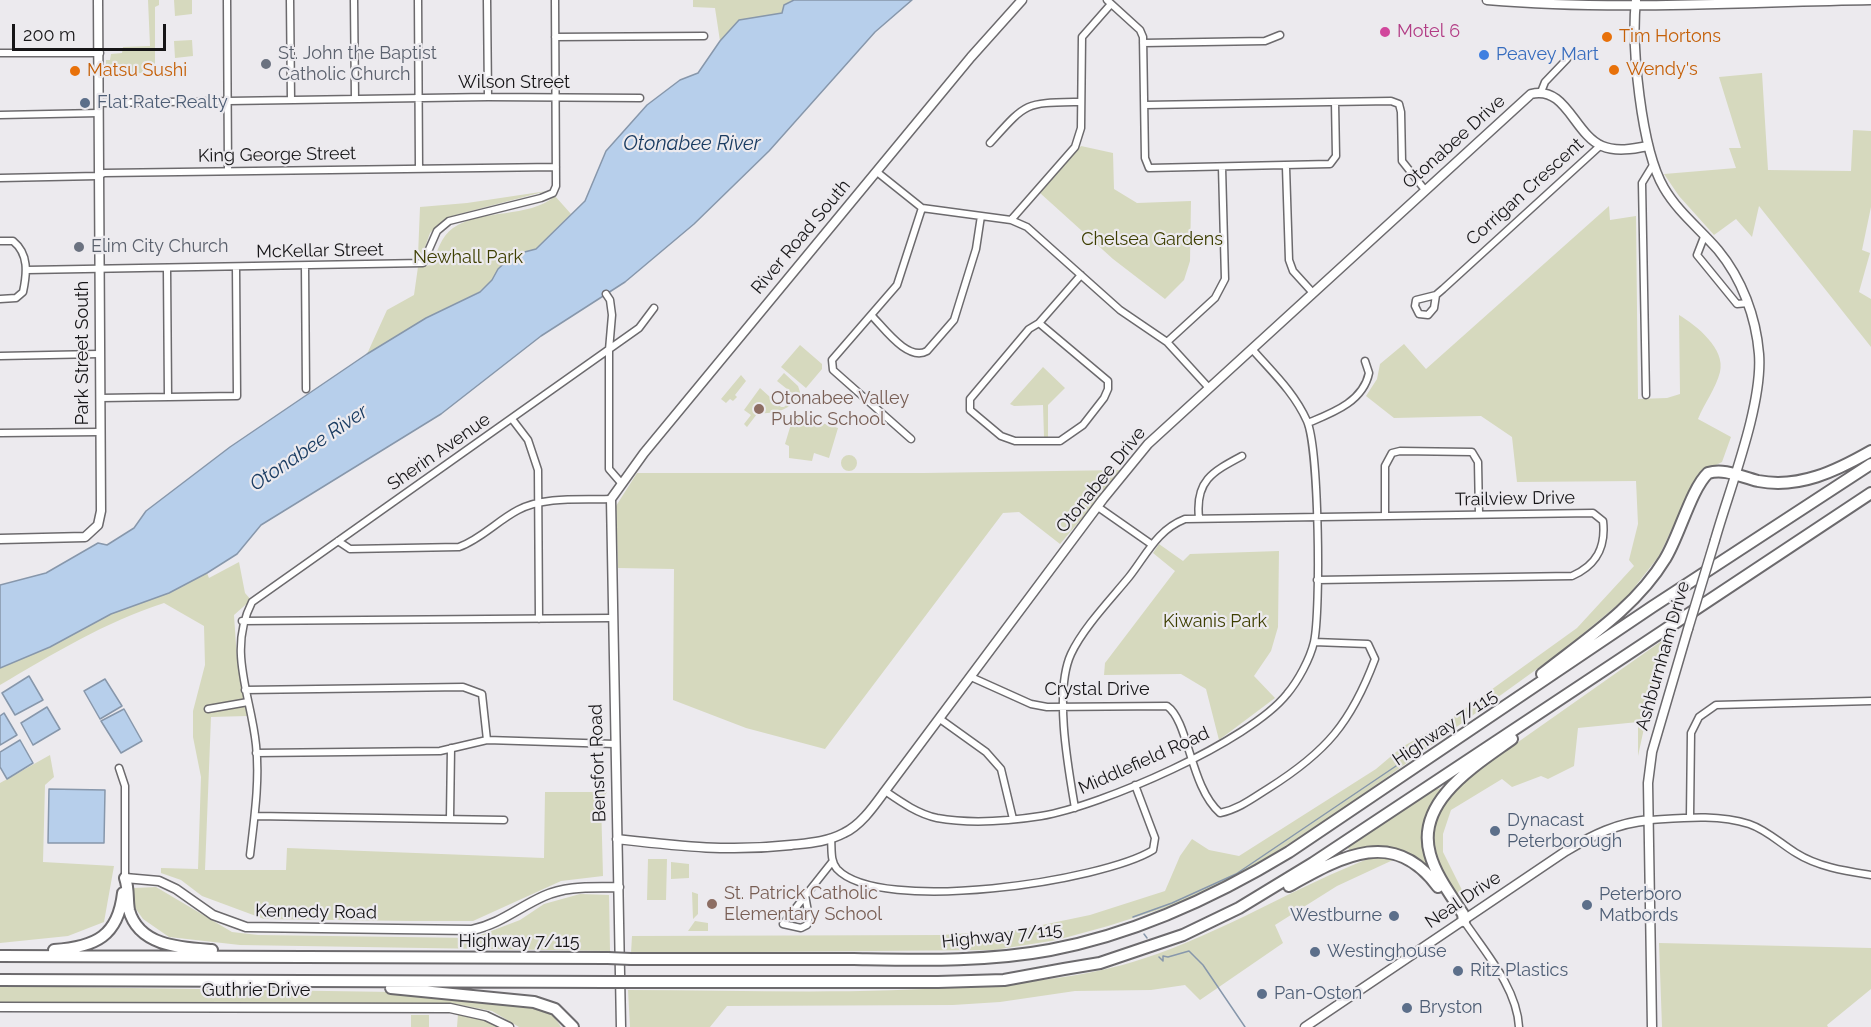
<!DOCTYPE html>
<html>
<head>
<meta charset="utf-8">
<style>
	body { margin:0 }
	#map { position:relative; width:1871px; height:1027px; overflow:hidden; background:#eceaee; font-family:Raleway,sans-serif }
	canvas { display:block }
	.scale { position:absolute; left:12px; top:24px; width:154px; height:27px; box-sizing:border-box; border:3px solid #161517; border-top:0; padding-left:8px; font-size:18px; line-height:21px; white-space:nowrap; color:#161517; -webkit-text-stroke:4px #eceaee; paint-order:stroke }
</style>
</head>
<body>
<div id="map">
<canvas width="1871" height="1027"></canvas>
<div class="scale">200 m</div>
</div>
<script>
const c = document.querySelector('canvas').getContext('2d');
c.lineJoin = 'round';
function fillPath(path, color) { c.fillStyle = color; c.fill(path, 'evenodd'); }
function trace(path, color, width, dash) { c.strokeStyle = color; c.lineWidth = width; c.lineCap = dash ? 'butt' : 'round'; c.setLineDash(dash || []); c.stroke(path); }
function drawText(font, color, halo, rows, align = 'center') {
  c.font = font + ' Raleway,sans-serif'; c.lineWidth = 4.5; c.setLineDash([]); c.textBaseline = 'middle'; c.strokeStyle = halo; c.fillStyle = color; for (const [text, x, y, turn = 0] of rows) {
    c.save(); c.translate(x, y); c.rotate((+turn || 0) * Math.PI / 180); c.textAlign = isNaN(turn) ? turn : align; if (halo) c.strokeText(text, 0, 0); c.fillText(text, 0, 0); c.restore();
  }
}
const green = new Path2D(`
	M148 0H159V5L155 7V67H143V73L106 74V60H110L111 54 122 53 123 47 150 46Z
	M174 0H192V14L175 16Z
	M693 0H794L784 5 782 13 739 20 720 41 715 8 693 7Z
	M192 40 193 56 175 58 174 41Z
	M1762 73 1768 170 1851 171 1853 130 1871 131V207L1862 250 1870 253 1859 292 1871 299V347L1759 206 1752 237 1736 219 1714 235 1679 196 1664 174 1736 168 1729 148H1741L1719 77Z
	M1081 146 1113 153 1114 189 1137 203 1191 201 1190 261 1184 280 1165 299 1113 259 1040 193Z
	M547 191 448 217 430 233 422 256H418L420 207 467 203Z
	M555 196 571 214 536 249 498 269 492 280 479 292 426 318 367 354 387 310 414 295 418 267 431 265C437 253 441 236 453 228 483 208 528 219 555 196Z
	M1609 206 1610 220 1636 216 1638 399 1667 398 1680 394 1679 315C1696 325 1726 349 1720 372 1716 388 1704 404 1698 419L1731 437 1722 462 1698 474 1659 556 1627 597 1566 648 1350 804 1250 869 1212 888 1174 905 1108 926 1057 940 994 950 631 953 632 936 941 935 1018 930 1090 915 1165 891 1180 856 1192 839 1209 850 1239 856 1376 769 1402 747 1445 723 1577 628 1634 566 1629 560 1638 524 1636 481 1517 482 1512 437 1481 416 1394 418 1366 396 1377 379 1380 364 1404 344 1426 369Z
	M800 345 822 364V369L806 388 781 367Z
	M1043 367 1065 388 1048 405V437H1044L1043 405 1014 406 1010 404Z
	M784 373 798 386 800 392C790 412 778 412 757 414L747 427 744 424 751 415 744 410 760 388 781 407H784L790 401 788 399 792 393 777 381Z
	M741 375 746 381 735 395 737 397 733 401 730 399 726 403 721 399Z
	M794 414 838 428 829 458 814 453 812 461 789 458V446L785 444Z
	M841 463a8 8 0 1 1 16 0a8 8 0 1 1-16 0Z
	M1123 470 1060 544 1019 512 1003 513 825 749 746 728 673 700 674 569 618 568 616 506 637 473H924Z
	M1159 544 1183 561 1190 554 1279 551 1278 627 1271 651 1254 676 1275 698 1219 740 1206 689 1181 674 1104 675 1105 663 1175 571 1153 553Z
	M239 562 245 593 251 600 234 615 237 660 247 716 211 717 205 870H286L287 848 544 858 545 792H607L601 801 603 876 561 881 473 921H410L264 919 202 896 181 880 161 873V868L198 869 201 777 193 737V711L205 665 204 626 164 603C105 622 53 654 0 685V668L50 647 111 614 169 593 207 573 209 578Z
	M1663 640 1638 756V722L1578 728 1574 766 1548 779 1541 776 1512 787 1502 779 1451 810 1443 834V852L1465 896 1460 901C1426 848 1421 825 1467 778Z
	M50 755 54 777 45 785 43 862 114 866 104 922 68 936 0 943V783Z
	M1442 788 1427 818 1432 866 1428 869C1397 845 1387 843 1350 852L1347 846 1436 789Z
	M1373 857 1393 860 1337 886 1275 925 1283 943 1200 1000 1185 985 1151 990 1075 991 1000 1002 953 1005 727 1006 710 1027H630L628 990C743 990 858 995 972 986 1029 982 1088 977 1142 959 1223 933 1294 887 1373 857Z
	M648 859H667L666 900H647Z
	M671 862 689 864V878L671 879Z
	M156 887 232 932 258 935 473 938 520 920 544 904 580 894 609 895 610 951 240 945 169 937 143 919 133 905 134 888Z
	M692 892 698 894V914L693 919Z
	M695 921 708 923V931H688Z
	M1659 943 1871 948V989L1827 1025 1828 1027H1662Z
	M0 986 393 992 520 1004 553 1015 561 1027H519L492 1011 455 1004 0 1003Z
	M458 1014 492 1022 498 1027H457Z
	M411 1015H429V1027H411Z`);
const water = new Path2D(`
	M794 0H912L875 32 769 151 694 224 625 282 541 336 441 414 261 525 237 554 207 573 169 593 111 614 50 647 0 668V585L46 573 98 543 107 545 134 528 146 511 230 447 367 354 426 318 480 292 492 280 498 269 513 255 536 249 585 201 606 151 647 105 680 80 698 73 720 41 739 20 782 13 784 5Z
	M29 676 43 700 15 715 2 693Z
	M105 679 122 706 100 719 84 691Z
	M47 707 60 729 33 745 21 723Z
	M124 709 142 741 121 753 101 721Z
	M4 713 17 735 0 745V716Z
	M20 740 33 763 7 779 0 767V752Z
	M49 789 105 790 104 843H48Z`);
const stream = new Path2D(`
	M1133 917 1172 903 1236 874 1396 766
	M1144 934 1147 938
	M1159 957 1163 961V956L1168 957 1189 951 1203 965 1245 1027`);
const street = new Path2D(`
	M227 0 228 171
	M290 0 291 100
	M354 0 355 99
	M418 0 419 168
	M487 0 488 97
	M1107 0 1140 30 1143 37 1145 158 1149 168 1330 164 1336 156 1335 102
	M555 37 704 36
	M1143 43 1265 41 1280 35
	M0 53H100
	M1541 92 1545 82 1567 59
	M99 103 488 97 640 98
	M1145 105 1391 101 1399 104 1401 112 1402 161 1425 190
	M0 115 99 113
	M990 143C1028 101 1024 103 1081 102
	M1286 167 1289 260 1293 271 1313 293
	M877 172 922 208 1011 220 1027 227 1120 310 1167 342 1209 388
	M0 178 98 176 104 173 556 167
	M1011 220 1075 147 1081 128 1082 37 1111 4
	M1704 237 1697 255 1737 304 1748 303
	M0 241H13C29 254 27 273 23 292L16 298 0 299
	M305 266 306 389
	M167 269 168 397
	M27 270 423 263 437 231 449 221 541 198 553 193 556 186 555 0
	M606 294 610 300 612 315 609 350V469L622 484
	M1436 295 1434 308 1428 315 1419 314 1415 306 1416 300 1436 295 1443 289 1601 145
	M872 316C884 328 908 362 927 351L954 320 976 249 981 216
	M1039 323 1108 381V389L1104 398 1083 425 1060 441H1015L1001 436 970 410V399L1029 329 1039 323 1081 275
	M1167 342 1215 298 1225 279 1222 167
	M0 356 99 354
	M1646 395 1642 183 1653 165
	M100 398 237 396 236 267
	M512 419 528 440 538 470 539 619
	M1308 423C1332 413 1363 402 1369 373L1365 361
	M0 433 99 432
	M911 439 833 370 832 360 897 285 922 208
	M1098 507 1151 544
	M1385 516V466L1392 453 1400 451 1472 452 1478 462 1479 514
	M1199 518C1195 481 1212 472 1242 456
	M338 541 350 549 459 547C481 539 497 521 518 510 544 496 582 500 611 499
	M242 621 611 618
	M971 677 1031 704 1047 707 1167 706C1189 721 1190 787 1220 813 1239 809 1253 798 1269 788 1326 752 1351 723 1375 659L1368 644 1314 642
	M245 690 463 687 482 694 487 740
	M208 709 248 702
	M940 719 986 752 1001 769 1013 819
	M256 753 440 751 487 740 615 744
	M119 768 125 786V878
	M885 791C901 802 918 814 937 818 970 824 1009 821 1041 816 1101 806 1249 742 1287 694 1298 681 1310 659 1314 642 1321 610 1319 449 1307 421 1294 392 1272 372 1252 349
	M1075 808C1068 767 1054 691 1071 654 1083 628 1111 599 1129 577 1147 554 1157 530 1185 519L1593 513 1603 521C1606 547 1597 565 1572 576L1317 580
	M255 816 504 820
	M1690 817 1691 733 1699 717 1716 705 1871 701
	M450 818 451 748
	M1649 820C1682 818 1717 814 1749 824 1767 830 1781 844 1796 853 1818 867 1846 871 1871 875
	M831 838C832 849 830 861 837 869 880 915 1103 881 1153 850L1155 838 1135 785
	M250 855C254 820 260 781 256 745 251 695 227 651 252 602L639 328 654 308
	M805 895 809 917 807 925 801 928 783 924 832 862
	M1464 921C1485 952 1517 988 1519 1027`);
const secondary = new Path2D(`
	M1487 0C1614 11 1743 2 1871 0
	M1636 0C1631 45 1641 149 1664 188 1678 212 1700 229 1718 250 1742 279 1756 317 1759 354 1763 405 1729 490 1715 540
	M0 539 85 537 98 525 101 511 98 0
	M617 839C679 846 728 852 791 845 809 843 827 842 844 833 861 825 874 806 885 791L1103 499 1148 444 1531 94C1566 85 1574 134 1602 146 1616 152 1633 149 1648 146
	M125 878 159 881 176 889 213 915 246 927 472 930C500 924 519 907 544 896 568 885 594 888 619 887
	M0 1007 450 1008 486 1016 509 1027
	M621 1027 611 499 644 453 971 57 1022 0
	M1305 1027 1566 851C1593 835 1617 823 1649 820
	M1652 1027 1648 783 1652 752 1688 629`);
const highway = new Path2D(`
	M1542 674C1585 640 1636 607 1665 559 1679 537 1691 489 1708 473 1725 468 1741 477 1758 481 1799 489 1836 471 1871 451
	M125 878C129 889 127 899 129 910 139 947 183 948 212 950
	M1289 886C1341 857 1394 826 1438 887
	M1464 921 1463 914C1451 895 1436 876 1430 854 1415 801 1476 765 1512 739
	M54 950C96 947 118 936 123 893
	M0 956 608 958
	M631 959C705 959 779 959 854 959 919 960 986 962 1050 950 1135 934 1215 897 1289 852L1652 607 1871 464
	M0 980 608 982
	M633 982H938L1004 980 1064 969 1100 963 1183 935 1239 908 1313 863 1871 493
	M391 988 534 1002 555 1009 573 1027`);
const secondaryBridge = new Path2D(`
	M1688 629 1715 540`);
const highwayBridge = new Path2D(`
	M608 958 631 959
	M608 982H633`);
const markers = [
	[1385,32,6,"#d1479c"],
	[1607,37,6,"#e8710a"],
	[1484,55,6,"#3f7fe0"],
	[266,64,6,"#6b7280"],
	[1614,70,6,"#e8710a"],
	[75,71,6,"#e8710a"],
	[85,103,6,"#5c6f8a"],
	[79,247,6,"#6b7280"],
	[759,409,6,"#8d6e63"],
	[1495,831,6,"#5c6f8a"],
	[712,904,6,"#8d6e63"],
	[1587,905,6,"#5c6f8a"],
	[1394,916,6,"#5c6f8a"],
	[1315,952,6,"#5c6f8a"],
	[1458,971,6,"#5c6f8a"],
	[1262,994,6,"#5c6f8a"],
	[1407,1008,6,"#5c6f8a"]
];
const hotelNames = [
	["Motel 6",1397,32]
];
const foodNames = [
	["Tim Hortons",1619,37],
	["Wendy's",1626,70],
	["Matsu Sushi",87,71]
];
const worshipNames = [
	["St. John the Baptist",278,54],
	["Catholic Church",278,75],
	["Elim City Church",91,247]
];
const shopNames = [
	["Peavey Mart",1496,55]
];
const streetNames = [
	["Wilson Street",514,83],
	["Otonabee Drive",1454,142,-42],
	["King George Street",277,155,-1],
	["Corrigan Crescent",1525,192,-42],
	["River Road South",801,237,-50],
	["McKellar Street",320,251,-1],
	["Park Street South",83,353,-90],
	["Sherin Avenue",439,452,-35],
	["Otonabee Drive",1101,480,-51],
	["Trailview Drive",1515,499,-1],
	["Ashburnham Drive",1663,656,-74],
	["Crystal Drive",1097,690],
	["Highway 7/115",1445,728,-34],
	["Middlefield Road",1144,761,-24],
	["Bensfort Road",598,763,-92],
	["Neal Drive",1463,900,-34],
	["Kennedy Road",316,912,1],
	["Highway 7/115",1002,936,-6],
	["Highway 7/115",519,942],
	["Guthrie Drive",256,991]
];
const serviceNames = [
	["Flat Rate Realty",97,103],
	["Dynacast",1507,821],
	["Peterborough",1507,842],
	["Peterboro",1599,895],
	["Matbords",1599,916],
	["Westburne",1382,916,"right"],
	["Westinghouse",1327,952],
	["Ritz Plastics",1470,971],
	["Pan-Oston",1274,994],
	["Bryston",1419,1008]
];
const parkNames = [
	["Chelsea Gardens",1152,240],
	["Newhall Park",468,258],
	["Kiwanis Park",1215,622]
];
const educationNames = [
	["Otonabee Valley",771,399],
	["Public School",771,420],
	["St. Patrick Catholic",724,894],
	["Elementary School",724,915]
];
const waterNames = [
	["Otonabee River",692,144],
	["Otonabee River",309,448,-34]
];
fillPath(green, '#d6d9be');
fillPath(water, '#b7cfeb');
trace(water, '#8797ab', 1.5);
trace(stream, '#8797ab', 1.5);
trace(street, '#6c6a6d', 9);
trace(secondary, '#6c6a6d', 11);
trace(highway, '#6c6a6d', 14);
trace(street, '#fff', 6);
trace(secondary, '#fff', 8);
trace(highway, '#fff', 10);
trace(secondaryBridge, '#6c6a6d', 11, []);
trace(highwayBridge, '#6c6a6d', 14, []);
trace(secondaryBridge, '#fff', 8);
trace(highwayBridge, '#fff', 10);
for (const [x, y, r, color] of markers) { const dot = new Path2D(); dot.arc(x, y, r, 0, 2 * Math.PI); c.fillStyle = color; c.fill(dot); trace(dot, '#eceaee', 2); }
drawText('18px', '#b23c85', '#eceaee', hotelNames, 'left');
drawText('18px', '#c56008', '#eceaee', foodNames, 'left');
drawText('18px', '#5b616d', '#eceaee', worshipNames, 'left');
drawText('18px', '#366cbe', '#eceaee', shopNames, 'left');
drawText('18px', '#161517', '#eceaee', streetNames);
drawText('18px', '#4e5e75', '#eceaee', serviceNames, 'left');
drawText('18px', '#3d3e01', '#eceaee', parkNames);
drawText('18px', '#785e54', '#eceaee', educationNames, 'left');
drawText('italic 20px', '#1a3c62', '#eceaee', waterNames);
</script>
</body>
</html>
